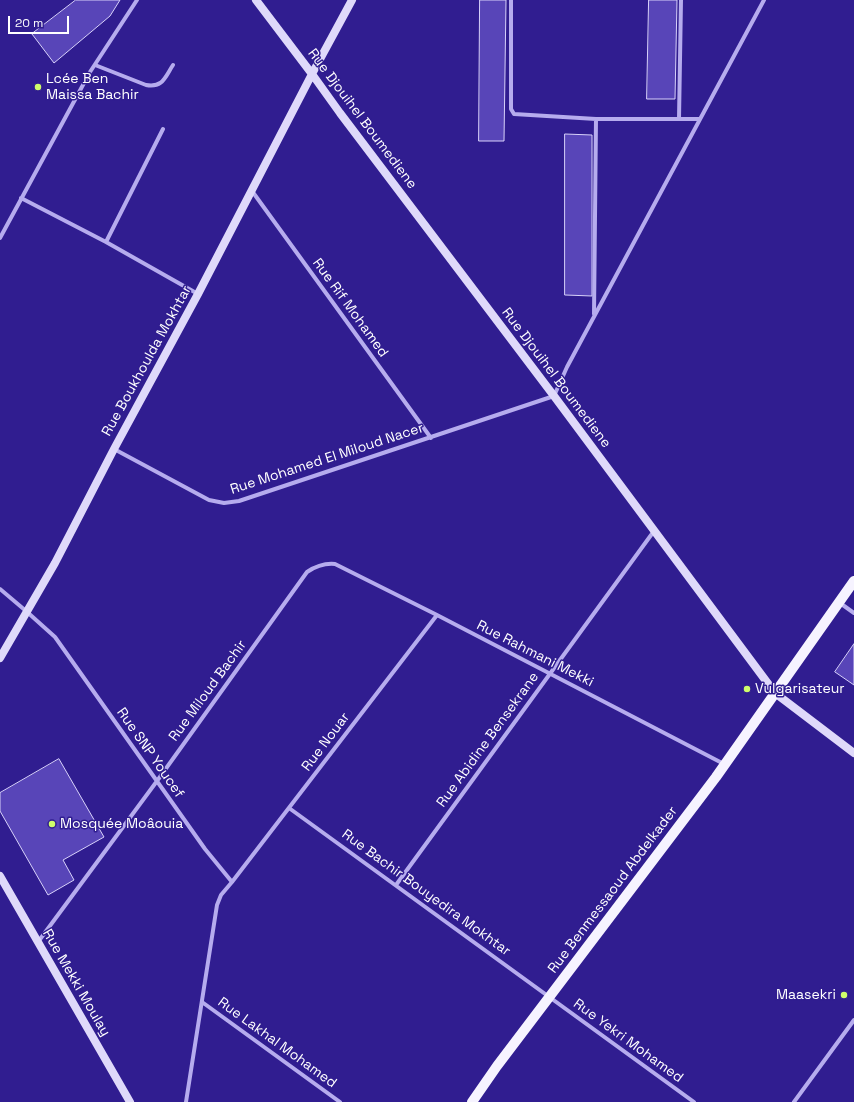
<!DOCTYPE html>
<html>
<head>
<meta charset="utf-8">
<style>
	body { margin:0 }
	#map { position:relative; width:854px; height:1102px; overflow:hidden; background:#301d90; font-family:"Space Grotesk",sans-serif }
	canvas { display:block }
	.scale { position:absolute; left:8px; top:16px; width:61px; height:18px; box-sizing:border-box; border:2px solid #fff; border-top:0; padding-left:5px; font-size:12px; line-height:14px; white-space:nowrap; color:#fff; -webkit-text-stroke:3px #301d90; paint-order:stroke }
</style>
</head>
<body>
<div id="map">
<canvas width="854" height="1102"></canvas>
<div class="scale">20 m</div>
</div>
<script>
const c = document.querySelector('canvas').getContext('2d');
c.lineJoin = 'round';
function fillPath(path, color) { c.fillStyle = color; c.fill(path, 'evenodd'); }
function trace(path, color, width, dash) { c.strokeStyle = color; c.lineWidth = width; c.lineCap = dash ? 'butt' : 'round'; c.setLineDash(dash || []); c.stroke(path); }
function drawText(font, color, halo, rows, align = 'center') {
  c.font = font + ' "Space Grotesk",sans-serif'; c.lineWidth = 3; c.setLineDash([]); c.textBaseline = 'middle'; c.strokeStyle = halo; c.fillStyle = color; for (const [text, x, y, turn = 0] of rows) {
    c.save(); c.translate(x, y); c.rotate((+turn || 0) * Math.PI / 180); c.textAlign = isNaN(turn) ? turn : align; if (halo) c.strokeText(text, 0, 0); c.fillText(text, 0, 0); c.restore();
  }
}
const building = new Path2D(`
	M76 0H120L110 16 54 63 32 34Z
	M480 0H506L504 141H479Z
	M649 0H677L675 99H647Z
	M565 134 592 135V296L565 295Z
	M854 644V685L835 672Z
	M59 759 104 837 63 860 74 880 48 895 0 811V793Z`);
const street = new Path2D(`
	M511 0V109L514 114 596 119H699
	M95 65 146 85C163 88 165 77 173 65
	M679 119 681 0
	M252 191 431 438
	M21 198 106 242 198 294
	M0 238 90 72 137 0
	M106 242 163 129
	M594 314 596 119
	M114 449 209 500 224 503 239 501 554 396 567 367 764 0
	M0 589 26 611 55 637 205 849 232 882 221 895 217 905 186 1102
	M840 603 854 613
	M289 808 694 1102
	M232 882 437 615
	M396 885 654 531
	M38 942 157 781 307 572C316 566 325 563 335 564L437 615 724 764
	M202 1002 340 1102
	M794 1102 854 1020`);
const secondary = new Path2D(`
	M256 0 312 74 340 113 554 396 775 693 854 753
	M0 658 55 563 114 449 198 294 312 74 352 0
	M0 876 130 1102`);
const primary = new Path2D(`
	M472 1102 497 1066 716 777 854 581`);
const markers = [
	[38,87,4,"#cffd6b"],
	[747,689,4,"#cffd6b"],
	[52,824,4,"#cffd6b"],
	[844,995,4,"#cffd6b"]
];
const poiNames = [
	["Lcée Ben",46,79],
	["Maissa Bachir",46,95],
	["Vulgarisateur",755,689],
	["Mosquée Moâouia",60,824],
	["Maasekri",836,995,"right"]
];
const streetNames = [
	["Rue Djouihel Boumediene",362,119,53],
	["Rue Rif Mohamed",350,308,54],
	["Rue Boukhoulda Mokhtar",147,361,-61],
	["Rue Djouihel Boumediene",556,378,53],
	["Rue Mohamed El Miloud Nacer",327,459,-18],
	["Rue Rahmani Mekki",535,654,27],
	["Rue Miloud Bachir",208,691,-54],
	["Rue Abidine Bensekrane",488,740,-54],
	["Rue Nouar",326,742,-53],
	["Rue SNP Youcef",150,753,55],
	["Rue Benmessaoud Abdelkader",613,890,-53],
	["Rue Bachir Bouyedira Mokhtar",426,893,36],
	["Rue Mekki Moulay",76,983,60],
	["Rue Yekri Mohamed",628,1041,36],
	["Rue Lakhal Mohamed",277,1043,36]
];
fillPath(building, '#5845b8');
trace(building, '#d8d2fa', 1);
trace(street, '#b6acee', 4);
trace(secondary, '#dfd9fa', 8);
trace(primary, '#f6f3ff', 10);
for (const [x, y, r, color] of markers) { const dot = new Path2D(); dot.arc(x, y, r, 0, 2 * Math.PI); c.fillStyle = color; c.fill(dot); trace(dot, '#301d90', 1.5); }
drawText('14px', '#fff', '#301d90', poiNames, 'left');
drawText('14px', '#fff', '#301d90', streetNames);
</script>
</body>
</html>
